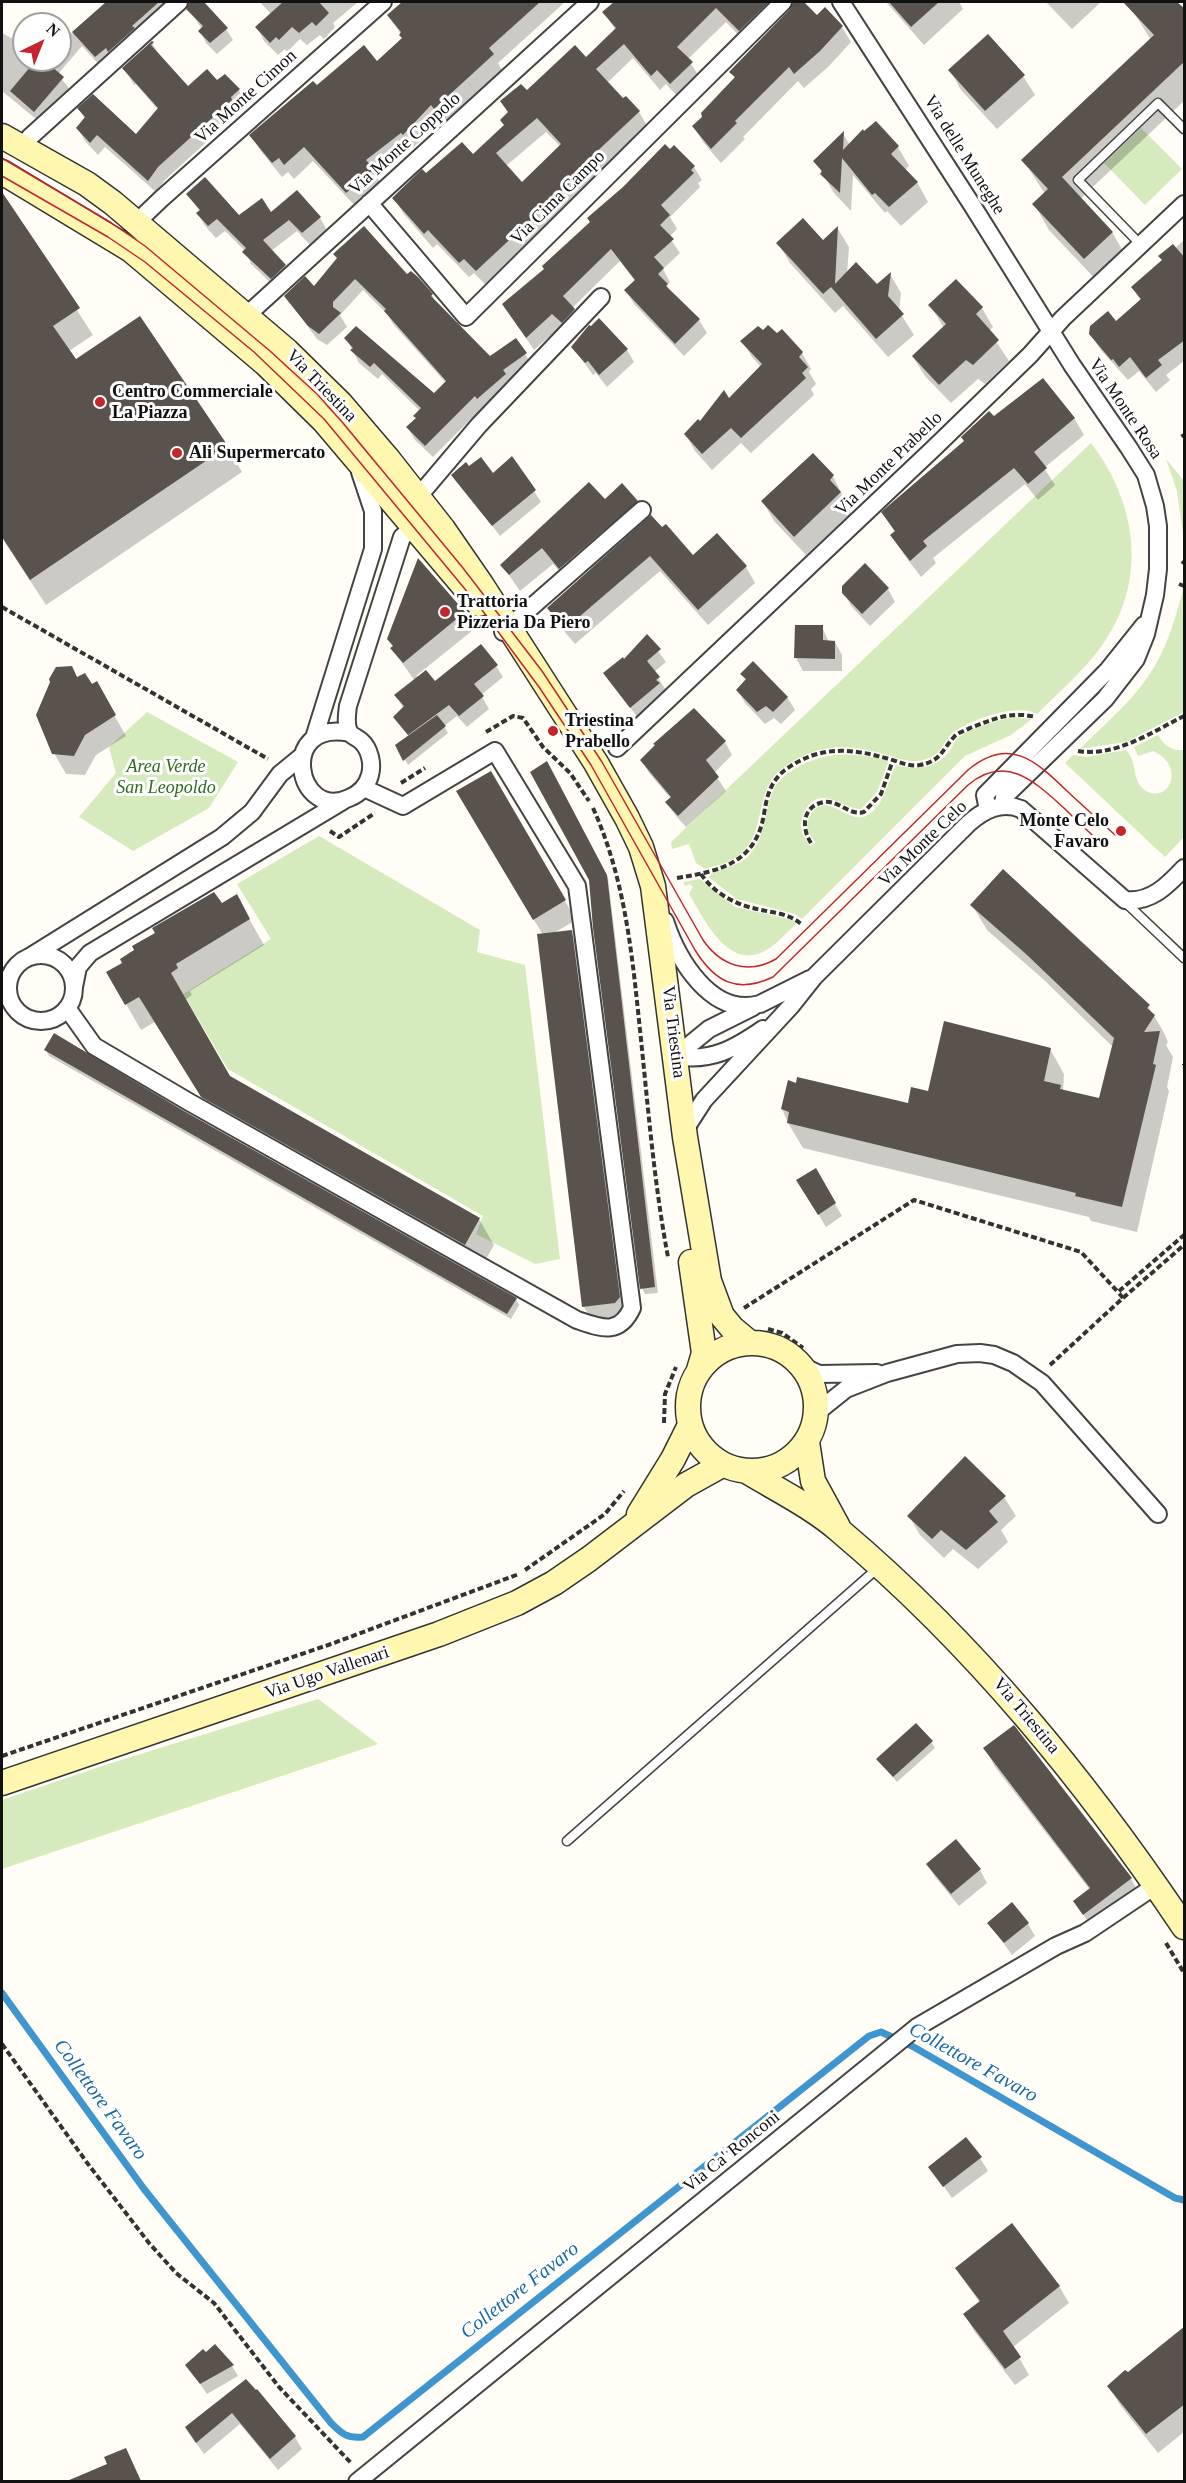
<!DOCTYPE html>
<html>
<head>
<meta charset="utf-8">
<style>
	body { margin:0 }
	#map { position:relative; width:1186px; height:2483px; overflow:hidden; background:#fffdf5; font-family:Georgia,serif }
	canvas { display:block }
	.frame { position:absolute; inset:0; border:3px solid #111; pointer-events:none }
	.north { position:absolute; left:12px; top:12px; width:60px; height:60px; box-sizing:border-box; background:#fff; border:2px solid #a0a0a0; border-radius:50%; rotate:43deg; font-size:16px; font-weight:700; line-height:24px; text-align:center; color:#111 }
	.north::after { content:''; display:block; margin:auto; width:21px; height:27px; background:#c4262e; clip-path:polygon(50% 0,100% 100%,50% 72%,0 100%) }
</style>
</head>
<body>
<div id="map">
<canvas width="1186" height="2483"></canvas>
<div class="frame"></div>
<div class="north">N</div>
</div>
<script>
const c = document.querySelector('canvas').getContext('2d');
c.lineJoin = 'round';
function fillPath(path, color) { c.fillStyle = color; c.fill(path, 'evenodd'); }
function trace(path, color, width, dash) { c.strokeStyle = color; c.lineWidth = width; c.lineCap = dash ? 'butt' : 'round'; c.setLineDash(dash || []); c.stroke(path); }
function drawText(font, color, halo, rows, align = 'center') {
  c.font = font + ' Georgia,serif'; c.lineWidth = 6; c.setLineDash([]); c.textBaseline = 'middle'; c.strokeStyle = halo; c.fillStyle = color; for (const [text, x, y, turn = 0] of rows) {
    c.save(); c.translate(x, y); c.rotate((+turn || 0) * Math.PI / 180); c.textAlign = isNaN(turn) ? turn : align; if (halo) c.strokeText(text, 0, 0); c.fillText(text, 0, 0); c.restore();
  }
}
const green = new Path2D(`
	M1141 128 1182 169 1145 205 1104 163Z
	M1091 443C1137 503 1148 580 1103 644 1085 670 1059 692 1037 714 1016 703 974 719 955 731 943 739 944 754 926 759 912 764 900 759 887 755 847 743 817 743 783 768 752 790 769 837 735 858 726 864 715 866 705 869L696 863 689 844 672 849 671 842Z
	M1166 459 1184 481V541L1177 491Z
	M1183 590 1184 712 1126 742 1080 749C1103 725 1131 703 1149 675 1167 649 1175 619 1183 590Z
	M147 712 238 762 209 808 133 851 79 817 116 773 109 747Z
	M1014 717 1032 719 1011 735 965 756 802 919 795 914 737 899 708 877C719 867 739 868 751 853 766 835 764 814 772 793 775 783 785 775 793 770 823 751 853 752 886 760L888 763 877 792 861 809C844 810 817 780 803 815 798 827 803 837 810 846L816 843C810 835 804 828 809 818 824 786 847 825 866 816 885 806 887 781 896 765 915 770 936 769 949 752 953 747 954 740 960 736 975 727 997 720 1014 717Z
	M1158 735C1164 746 1172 751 1184 750V837L1165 857 1065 763 1073 755 1086 757 1126 750C1138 761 1131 782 1146 791 1170 804 1186 765 1153 751L1138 756 1134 747Z
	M319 836 480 930 477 952 525 965 560 1259 535 1264 476 1234 483 1216 228 1069 183 994 271 939 237 884Z
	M700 879 735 907 793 920 796 924C787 932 778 943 768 949 729 974 705 920 689 894L693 887 690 884 685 886 683 882Z
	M318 1699 378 1744 2 1869V1800L105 1765Z`);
const shadow = new Path2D(`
	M108 2H175L104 70 82 46 58 74 71 91 42 124 2 91V33L24 45V60H60V24H58L61 21 72 34Z
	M199 2H202L226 29 233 40 217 54 206 43 200 31 202 29 190 11Z
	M260 2H358L333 23 335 27 324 39 320 35 307 45 300 39 287 52 285 49 278 55 264 41 257 27 271 14Z
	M414 2H565L498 63 502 70 443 123 440 119 412 149 410 147 375 174 382 185 356 207 313 161 294 179 288 172 282 177 260 150 251 135 317 87 376 63 404 39 389 16 406 8Z
	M615 2H802L817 17 825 9 842 27 851 42 829 66 804 88 798 81 743 137 745 139 721 163 703 142 694 127 735 79 731 72 793 7 785 9 748 45 726 22 688 59 700 78 679 98 666 84 660 90 633 58 607 83 623 100 639 112 648 127 598 173 601 178 486 285 474 273 469 277 437 244 433 248 403 213 394 198 426 175 473 156 505 126 526 92 586 60 616 31 604 12ZM546 132 561 147 522 184 506 166Z
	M886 2H959L963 9 924 45Z
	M1046 2H1101L1072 29Z
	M1138 2H1175L1184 11V101L1080 199 1112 232 1127 258 1100 284 1049 230 1034 204 1045 194 1023 160 1151 40 1131 8Z
	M152 43 160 56 188 88 217 82 239 90 246 103 237 110 238 113 165 180 156 192 105 147 98 155 85 141 78 129 85 119 79 109 136 137 158 110 136 84 134 85 124 68Z
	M950 70 1023 76 1035 95 997 129 961 90Z
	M864 133 898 147 909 166 905 170 917 182 928 202 901 226 887 211 885 213 853 175 851 211 834 193 815 161 843 134 850 145Z
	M694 167 702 180 698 183 700 187 670 217 677 229 669 237 680 253 663 269 670 282 667 285 670 292 699 320 707 333 684 356 634 304 626 290 635 281 620 261 572 308 581 323 570 335 561 326 534 350 504 305Z
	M188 194 238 217 271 215 320 218 327 230 310 245 297 231 271 251 285 266 292 278 279 291 251 264 245 251 225 231 216 238 205 226 198 214 200 212Z
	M11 209 93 335 69 351 76 361 227 446 242 472 46 605 2 538V215Z
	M838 229 849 247 847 274 877 286 890 274 901 293 899 311 914 335 888 357 843 306 835 313 790 263 778 243 823 242Z
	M1184 240V361L1166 375 1170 380 1156 392 1139 371 1128 380 1100 349 1091 334 1116 323 1141 302 1133 287Z
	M338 259 407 276 432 295 436 303 490 358 516 340 533 367 485 410 483 407 433 457 415 440 408 428 417 419 420 411 382 374 378 379 359 363 346 338 434 395 446 383 393 324 388 315 363 290 340 315 347 327 327 345 317 339 285 296 315 288Z
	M930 305 982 308 993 327 989 331 1009 361 985 384 978 379 951 403 925 376 913 357 944 328Z
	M742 341 802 353 811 369 809 372 816 384 811 389 814 395 751 453 741 443 712 470 695 451 686 435 729 400 761 367 752 357Z
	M573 347 627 350 634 362 607 387 596 373 593 375Z
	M993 418H1074L1084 435 1044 468 1055 485 1038 500 1025 484 933 558 936 563 921 577 902 552 892 536 895 533 883 513Z
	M468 469 534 491 541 502 500 536 453 475Z
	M833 476 851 513 806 555 774 521 763 502Z
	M605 501 637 502 647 520 693 557 717 535 746 567 755 583 708 625 660 571 575 644 558 624 549 608 594 567 592 565 570 585 553 564 520 591 502 565Z
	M865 566 888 589 895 602 870 626 851 606 844 593Z
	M463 613 473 630 416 676 435 683 496 666 503 677 481 695 489 709 467 727 457 716 444 726 448 733 408 765 397 746 409 737 395 717 404 709 396 696 415 681 392 649Z
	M822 627 829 642H835L842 655V671H803L796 658Z
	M647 636 666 662 654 672 666 690 663 692 665 695 638 718 605 674 624 661Z
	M742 674 787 697 795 710 781 724 774 718 765 724 745 703 738 691 746 681Z
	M77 679 92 687 96 683 126 736 96 755 85 775 66 774 54 753Z
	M694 710 725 742 732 755 714 773 726 791 686 827 675 815 667 803 671 799 649 773 642 760Z
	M546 764 608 878 658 1293 645 1294 642 1288 590 880Z
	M490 773 576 920 552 934 571 932 586 958 634 1324 630 1328 599 1333 584 1307 538 935H543L458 792Z
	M236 896 264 945 190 991 192 995 185 1000 229 1077 479 1219 494 1245 480 1270 218 1123 155 1022 141 1030 126 1004 221 905Z
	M972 905 1148 1006 1163 1031 1168 1042 1166 1045 1173 1057 1167 1087 1169 1091 1137 1232 1091 1221 1089 1217 803 1148 788 1123 782 1109 909 1105 929 1092 1050 1049 1064 1074 1063 1092 1100 1100 1113 1047 1043 979 987 930Z
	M46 1050 516 1299 519 1305 511 1319 49 1056Z
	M815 1170 842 1216 826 1227 806 1193Z
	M1004 1497 1016 1516 1001 1530 1008 1542 978 1569 953 1549 944 1558 920 1535 909 1516Z
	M1013 1727 1131 1879 1142 1898 1095 1932 1075 1902 1090 1890 995 1767 985 1748Z
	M931 1742 935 1748 897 1782 878 1759Z
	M927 1864 980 1870 987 1883 959 1906 935 1877Z
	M989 1923 1028 1924 1035 1936 1012 1955Z
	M980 2158 988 2171 952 2198 930 2167Z
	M956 2269 1059 2286 1069 2303 1013 2347 1029 2375 1015 2385 974 2331 965 2314 980 2303Z
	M1184 2328V2432L1158 2453 1120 2405 1109 2386 1128 2374Z
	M187 2365 232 2366 238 2376 207 2394Z
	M257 2391 295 2437 302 2449 278 2470 240 2424 204 2454 194 2440Z
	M125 2450 141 2482H94L90 2473 108 2465Z`);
const stream = new Path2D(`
	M2 1993 144 2189 331 2423C341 2433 347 2439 363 2437L869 2036 881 2032 912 2046 1175 2198 1184 2200`);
const building = new Path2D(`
	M106 2H159L132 26 135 28 108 52 106 48 95 57 72 32Z
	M189 2H204L228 28 210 43 198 31 203 26 186 9Z
	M283 2H319L329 13 316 26 312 22 299 33 292 27 279 40 276 37 270 43 255 27Z
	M402 2H540L489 48 494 54 434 109 431 105 403 135 401 133 366 160 374 169 346 193 304 147 284 165 279 158 272 163 249 135 313 81 317 85 364 45 377 61 402 38 399 35 401 32 387 15Z
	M614 2H769L739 31 716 8 677 47 693 62 670 84 657 70 651 76 624 44 596 69 623 98 626 96 640 111 590 158 593 162 476 271 464 259 459 263 428 230 424 234 392 198 422 169 426 173 462 142 473 154 504 125 500 120 508 112 500 101 521 84 527 90 575 45 586 57 616 28 602 12ZM537 118 561 144 522 182 496 153Z
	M793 2H804L817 15 825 7 843 26 820 51 794 74 789 67 735 121 737 123 711 149 692 126 702 117 701 113 735 77 729 72 790 9Z
	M889 2H939L911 27Z
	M1123 2H1177L1185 9V61L1062 177 1113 232 1084 259 1032 204 1048 189 1021 160 1154 35Z
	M988 34 1025 75 985 111 948 70Z
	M152 41 154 42 151 45 188 86 207 69 217 80 225 74 240 89 231 97 232 100 158 167 148 181 97 135 90 143 76 128 85 117 77 108 93 94 136 134 158 108 122 68Z
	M36 60H44L64 77 34 112 10 91Z
	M876 121 899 146 891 154 918 182 889 207 875 193 872 195 842 158 840 193 820 174 822 171 813 161 844 131 843 150 863 129 864 131Z
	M665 144 670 149 674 145 695 166 691 170 694 173 661 205 670 215 660 225 674 239 654 257 664 268 658 274 668 284 666 286 700 319 675 344 624 290 635 280 611 249 563 296 575 309 562 323 552 314 526 338 502 304 544 269 542 266 590 222 587 218 623 187Z
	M205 177 239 215 262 198 271 212 297 190 321 217 302 233 289 220 263 240 286 265 271 279 242 252 246 248 217 219 208 226 196 213 200 210 186 194Z
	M2 192 80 308 53 326 76 359 140 316 228 446 30 580 2 537Z
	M803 218 823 240 838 226 835 284 856 262 877 284 891 272 888 296 904 314 876 339 831 287 823 294 776 243Z
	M364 226 407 274 411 271 419 278 433 294 431 296 490 356 516 338 527 353 503 370 506 374 477 399 475 396 425 446 406 427 416 418 413 416 421 408 374 363 370 367 350 350 353 348 344 338 356 326 434 393 446 381 384 311 386 309 355 279 333 302V307L341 313 319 334 308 326 284 296 305 276 314 286 337 258 333 254Z
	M1173 244 1185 258V340L1158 360 1162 365 1146 378 1130 357 1119 367 1113 359 1111 360 1089 334 1090 326 1108 311 1116 321 1141 299 1131 287 1162 260 1158 256Z
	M956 279 983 307 976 314 999 340 973 365 966 360 939 385 912 356 946 324 928 305Z
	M599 318 628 349 599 375 588 361 585 363 571 347 589 325 591 326Z
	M768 325 777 333 782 329 803 352 799 357 808 367 802 373 806 378 741 438 731 428 702 454 684 434 698 419 700 421 724 390 729 398 762 364 740 341 758 326 763 330Z
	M1043 378 1075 418 1034 452 1047 468 1028 484 1014 468 923 541 927 546 910 561 890 535 895 531 881 512 964 441 961 437 989 411 994 416Z
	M813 453 834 475 830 480 841 492 794 537 761 501Z
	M512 456 536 490 492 526 451 475 466 462 469 466 481 457 493 473Z
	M589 482 605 499 622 483 638 501 559 569 542 548 509 575 500 565Z
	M651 515 662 527 666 524 693 555 717 533 747 566 698 610 650 556 565 629 547 608Z
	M418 558 465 612 403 663 390 648 393 646 387 639Z
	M865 563 889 588 862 614 842 593V586Z
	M795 625H823V640L835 641V659L794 658Z
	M647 634 661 649 647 661 660 677 656 680 660 683 630 708 603 673 623 657 624 659Z
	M481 644 498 665 474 684 484 696 459 716 449 705 408 735 393 717 404 706 394 695 426 670 435 681Z
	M753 661 788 697 773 712 766 706 757 712 736 690 746 679 740 674Z
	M72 666 77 677 85 673 92 684 97 681 116 715 85 735 74 756 52 754 36 715 50 682 49 679 56 667Z
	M694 708 726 741 706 760 719 777 678 816 665 802 671 797 640 760 655 745 653 744Z
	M437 715 446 726 403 761 395 745Z
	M547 761 607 875 655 1287 640 1289 593 928 589 880 530 772Z
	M491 771 566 900 533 920 456 791Z
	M1003 869 1150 1005 1147 1008 1155 1015 1144 1032 1160 1031 1153 1064 1156 1065 1122 1207 1075 1196 1076 1193 787 1123 789 1112 781 1109 788 1080 796 1083 797 1077 908 1103 911 1087 928 1091 944 1021 1051 1048 1044 1081 1061 1085 1060 1089 1099 1098 1114 1038 1026 954 970 905Z
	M214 892 222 903 237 894 250 919 176 964 178 968 171 973 230 1076 480 1218 465 1245 201 1097 139 997 125 1005 106 972 122 963 120 959 134 950 132 946 155 933 152 928Z
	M572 930 620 1297 615 1303 582 1307 537 934Z
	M54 1033 184 1111 517 1298 507 1314 44 1050Z
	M816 1168 836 1203 818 1215 796 1180Z
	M965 1456 1006 1496 989 1511 998 1522 966 1550 941 1530 932 1539 907 1516Z
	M916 1723 933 1741 893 1777 876 1759Z
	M1014 1725 1132 1878 1083 1915 1073 1901 1090 1888 983 1748Z
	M956 1839 981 1869 951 1894 926 1864Z
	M1012 1902 1029 1923 1004 1943 987 1923Z
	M966 2137 982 2157 943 2187 928 2167Z
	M1012 2223 1060 2286 1003 2331 1021 2357 1005 2369 963 2314 980 2301 955 2268Z
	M1185 2326V2404L1146 2434 1107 2386 1125 2370 1128 2372Z
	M215 2344 234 2365 200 2384 185 2365 203 2349 206 2352Z
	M246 2379 256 2390 257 2389 296 2436 270 2459 232 2413 196 2443 185 2427Z
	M126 2448 141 2481H67L107 2464 104 2457Z`);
const path = new Path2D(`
	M1182 434 1184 437
	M1182 561 1184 563
	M1179 584 1184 586
	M2 607 268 759
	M486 732 513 716 523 718 543 747 570 773 589 801
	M1078 751C1116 757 1152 732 1184 716
	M401 783 425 768
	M593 808C625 879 632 953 640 1030 648 1106 654 1183 668 1257
	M330 831 339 837 375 813
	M811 843C801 828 802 806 824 802 839 800 849 816 864 812L881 794 893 760
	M701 874C712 891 734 904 753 908 770 913 789 912 802 925
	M677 878C720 871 756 863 764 814 767 796 770 782 785 770 819 745 851 748 889 759 900 762 909 767 920 765 941 761 942 750 954 737 958 732 965 731 970 728 993 719 1011 711 1036 717
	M1184 1064V1065
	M1123 1298 1184 1245
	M744 1308 914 1200 1081 1252 1118 1292 1184 1235
	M768 1329 782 1333 803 1348
	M1050 1365 1123 1298 1118 1292
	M664 1423 665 1394 676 1367
	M525 1570 605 1514 624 1491
	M2 1756 331 1644 519 1574
	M1166 1943 1184 1973
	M2 2044 88 2164 149 2243 176 2273 214 2303 279 2387 351 2463`);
const lane = new Path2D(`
	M1141 245 1078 180 1158 103 1184 129
	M1125 902 1184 958
	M567 1841 879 1567`);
const street = new Path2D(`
	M841 2 972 205 1072 365 1129 448 1146 475 1155 506 1158 526V569L1155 595 1146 634 1136 659 1105 699 1004 797 1003 805
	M22 148 30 137 179 2
	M369 203 466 317 783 2
	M136 223 161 199 383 2
	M246 316 590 2
	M412 504 479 425 601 297
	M503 632 642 510
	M350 733C277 718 296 822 349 798 359 794 367 786 370 775 373 764 370 749 361 741 358 738 352 736 350 733 345 726 347 714 348 706L402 537 408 532 418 534
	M314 738 373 549V511L360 472
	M617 748 934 448 1030 355 1063 318 1184 204
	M988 810 985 795 1108 670 1144 625
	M665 921C677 958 711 1018 760 1004L810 979
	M8 988a33 33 0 1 1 66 0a33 33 0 1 1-66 0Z
	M31 956 222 837 252 812 280 774 302 756
	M74 987 78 967 90 953 343 801
	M67 1008 94 1046 189 1102 577 1320C601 1328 619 1336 632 1308L577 886 495 751 403 806 364 788
	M676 1056C711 1062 734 1049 763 1029
	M676 1056 709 1029 753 1007
	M686 1128 704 1100 791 1006 814 977 969 823C984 810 1001 801 1021 809L1125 900C1151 903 1168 885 1184 868
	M802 1366 819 1374 877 1373
	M816 1413 846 1389 887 1373 957 1354 980 1353 994 1355 1013 1363 1042 1383 1158 1514
	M357 2482 917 2027 1056 1946 1085 1933 1155 1886`);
const secondary = new Path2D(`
	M2 136 87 184 113 203 287 351 341 404 388 459 443 529 481 584 596 763 627 818 641 847 653 886 685 1137 709 1281 722 1316 732 1328 750 1343
	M2 172 131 250 266 364 324 421 479 604
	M691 1262 704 1353 699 1370
	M688 1407a64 64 0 1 1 128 0a64 64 0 1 1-128 0Z
	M807 1442 813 1481 838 1527
	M748 1472C778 1490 814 1508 840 1531 975 1645 1086 1781 1184 1927
	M639 1514 673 1459 690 1425
	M2 1783 439 1634 517 1603 554 1583 589 1559 686 1485 722 1465`);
const tram = new Path2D(`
	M2 158 110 222 145 246 270 351 317 394 343 423 463 568 542 671 602 762 703 940C721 966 748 975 776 959L968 770C1009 736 1035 760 1067 791 1083 806 1099 820 1115 835
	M2 176 108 237 145 262 254 352 324 419 479 606 539 687 591 765 695 950C715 982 737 994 773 977L968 785C1006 753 1035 782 1064 808 1077 821 1091 834 1104 846`);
const markers = [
	[100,402,6,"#c4262e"],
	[177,453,6,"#c4262e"],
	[445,612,6,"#c4262e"],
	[553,731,6,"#c4262e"],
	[1121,831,6,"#c4262e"]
];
const streetNames = [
	["Via Monte Cimon",246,97,-42],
	["Via Monte Coppolo",405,144,-42],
	["Via delle Muneghe",964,155,58],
	["Via Cima Campo",558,198,-45],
	["Via Triestina",321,386,46],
	["Via Monte Rosa",1125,409,56],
	["Via Monte Prabello",889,464,-44],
	["Via Monte Celo",923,844,-44],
	["Via Triestina",673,1032,83],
	["Via Ugo Vallenari",327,1673,-19],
	["Via Triestina",1026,1716,50],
	["Via Ca' Ronconi",732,2152,-39]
];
const poiNames = [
	["Centro Commerciale",112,392],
	["La Piazza",112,413],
	["Ali Supermercato",189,453],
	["Trattoria",457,602],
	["Pizzeria Da Piero",457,623],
	["Triestina",565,721],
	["Prabello",565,742],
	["Monte Celo",1109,821,"right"],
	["Favaro",1109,842,"right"]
];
const parkNames = [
	["Area Verde",166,767],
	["San Leopoldo",166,788]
];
const waterNames = [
	["Collettore Favaro",973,2063,29],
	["Collettore Favaro",100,2100,54],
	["Collettore Favaro",520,2291,-38]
];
fillPath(green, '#d5ebbd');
fillPath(shadow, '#0003');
trace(stream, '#3f96cf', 7);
fillPath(building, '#5a524d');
trace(lane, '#444', 11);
trace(street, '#444', 20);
trace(secondary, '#333', 27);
trace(path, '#333', 4, [6, 3]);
trace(lane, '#fff', 8);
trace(street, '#fff', 16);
trace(secondary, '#fff6b0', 24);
trace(tram, '#c4262e', 1.5);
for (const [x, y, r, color] of markers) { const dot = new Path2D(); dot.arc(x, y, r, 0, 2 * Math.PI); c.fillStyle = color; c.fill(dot); trace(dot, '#fff', 2); }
drawText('18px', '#111', '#fff', streetNames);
drawText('bold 18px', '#111', '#fff', poiNames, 'left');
drawText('italic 18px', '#2f6b1f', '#fff', parkNames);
drawText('italic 20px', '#1768a6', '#fff', waterNames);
</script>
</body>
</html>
